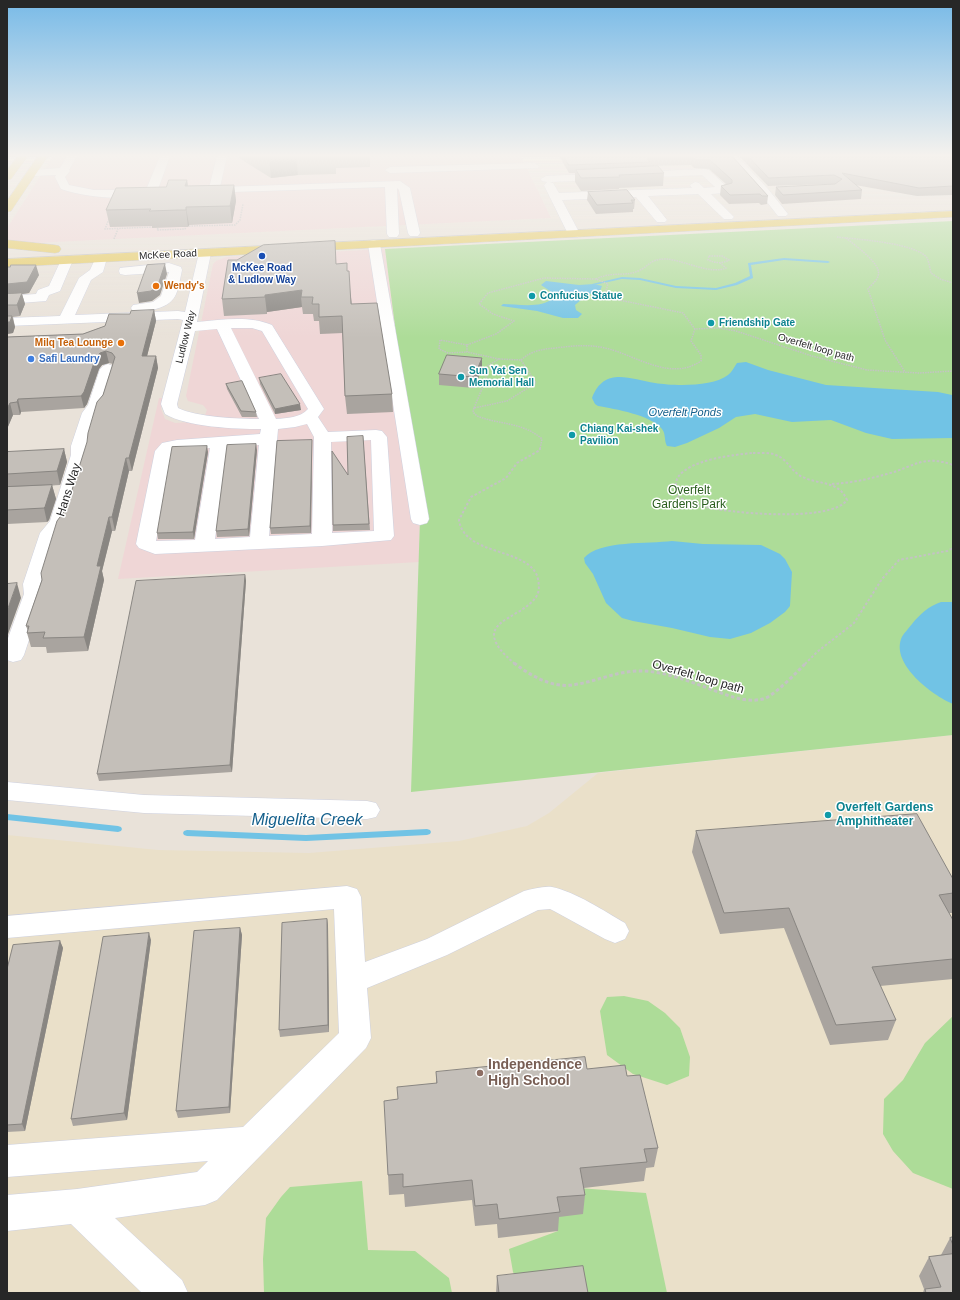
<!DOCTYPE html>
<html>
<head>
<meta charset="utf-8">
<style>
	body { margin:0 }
	#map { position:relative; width:960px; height:1300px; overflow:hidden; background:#e9e2d9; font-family:Helvetica,sans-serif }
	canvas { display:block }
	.frame { position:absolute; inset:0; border:8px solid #272727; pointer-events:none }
</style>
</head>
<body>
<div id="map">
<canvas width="960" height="1300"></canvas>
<div class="frame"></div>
</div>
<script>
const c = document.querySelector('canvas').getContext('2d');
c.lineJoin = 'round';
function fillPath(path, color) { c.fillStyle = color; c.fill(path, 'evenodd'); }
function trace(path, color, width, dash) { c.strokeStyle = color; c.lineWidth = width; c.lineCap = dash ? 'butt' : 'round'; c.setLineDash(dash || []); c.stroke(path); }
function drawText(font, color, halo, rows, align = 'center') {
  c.font = font + ' Helvetica,sans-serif'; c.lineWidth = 3; c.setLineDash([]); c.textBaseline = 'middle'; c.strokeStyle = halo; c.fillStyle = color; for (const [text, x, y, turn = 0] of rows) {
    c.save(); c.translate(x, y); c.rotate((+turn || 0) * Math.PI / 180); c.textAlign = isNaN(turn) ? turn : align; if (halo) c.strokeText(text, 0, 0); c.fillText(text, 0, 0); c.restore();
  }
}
const education = new Path2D(`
	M953 735V1293H7V835L158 850 309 853 459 841 527 826 549 813 598 773Z`);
const medical = new Path2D(`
	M53 156H521L551 218 13 244 7 241V228Z
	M385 249 420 519 419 562 118 579 159 398H163L161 409 165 419 175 423 191 422 205 415 207 410 203 405 188 401 186 396 213 264 216 261 226 257Z`);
const green = new Path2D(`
	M953 221V735L411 792 420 519 385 249Z
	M624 996 648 1001 665 1013 680 1028 690 1057 689 1076 667 1085 633 1074 607 1055 600 1011 607 997Z
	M953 1016V1189L913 1173 893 1151 883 1134 884 1099 903 1080 925 1043Z
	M362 1181 368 1250 415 1251 449 1278 452 1293H264L263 1259 266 1218 281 1197 290 1187Z
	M578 1188 646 1193 667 1293H524L513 1272 509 1249 558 1231 555 1217Z`);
const water = new Path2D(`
	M546 281 579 285 594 284 602 286 600 291 587 295 575 305 576 310 582 314 578 318H563L537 311 501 306 503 304C517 304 542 309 553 298L550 291 541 285Z
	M746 362 768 370 826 385 938 392 952 395 953 438 892 439 866 433 831 420 792 422 755 414 736 417 719 428 687 443 675 447 667 446C664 441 666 434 662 429 651 415 615 409 598 406L595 404 592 398C604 366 630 379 655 383 674 386 713 387 728 375 732 372 734 367 737 363Z
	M672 541 703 544 761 545 780 554 785 559 792 572 790 606 785 612 770 623 751 633 730 639 710 637 672 628 633 621 622 618 606 603 593 574 585 563 584 558C599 540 649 544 672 541Z
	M941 602H953V704C932 695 892 665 901 639 903 634 909 628 912 624 920 614 929 606 941 602Z`);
const stream = new Path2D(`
	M784 258 828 261 830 262 828 263 784 260 751 265 753 278 737 285 716 290 676 288 640 280 622 279 594 285 592 284 622 277 640 278 676 286 716 288 735 283 750 276 748 263Z
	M7 814 118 826 121 827 122 829 121 831 118 832 7 820Z
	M427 829 430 830 431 832 430 834 427 835 306 841 187 836 184 835 183 833 184 831 187 830 306 835Z`);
const pathFar2 = new Path2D(`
	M109 219 105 229 153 227
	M189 226 235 225 240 220 243 204
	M158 228 157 230 185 229 186 227
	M837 237C855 239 917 243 927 258 929 262 930 269 931 273L940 279 953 283
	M846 238C854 245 883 264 878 276 877 281 871 285 868 289L885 340 905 372
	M114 239 118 229
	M709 256H722L729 260C722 264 715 263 708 260Z
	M596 279C612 271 625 277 638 271 650 266 649 259 666 259 684 260 710 275 726 268L720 263
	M467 345 440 340 439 349 448 353 467 352
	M499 359 521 360 536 383 507 401 474 408 486 379 487 366Z
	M499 359 467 352V345L496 334 514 321 493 314 479 304 488 293 544 278 596 279 608 284 604 297 683 313 695 329
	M521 360C531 351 542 349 555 348 572 346 588 344 605 348 636 355 670 382 701 361V355L691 341 695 329 719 328 736 331 812 356 867 370 919 373 953 371
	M486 379 535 383
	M474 408 473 412 477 416C500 425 523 422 542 439L540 449`);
const pathFar1 = new Path2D(`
	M753 453C761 453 771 452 778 456 787 460 791 470 799 475 817 486 838 479 847 500 831 523 726 513 701 506 691 504 684 500 676 495 676 489 675 482 678 477 691 459 733 455 753 453Z
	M832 484C851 483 869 479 887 474 914 467 923 454 953 465
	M515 664C464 621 520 621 536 597 540 591 539 585 538 579 531 547 464 557 459 520L471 497 506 478 517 463 540 450V448
	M805 664 817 652 854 623 882 579 899 560 947 551 953 548`);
const path = new Path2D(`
	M514 663C530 675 551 688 572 685 596 682 618 670 643 671 667 672 691 682 713 690 730 696 745 703 763 699 773 697 798 671 806 663`);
const minor = new Path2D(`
	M67 156H77L69 170 70 171 65 177 69 185 94 190H146L160 156H170L157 192 155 194C129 201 87 198 61 189L55 177 56 175 32 176 27 173 32 170 60 168Z
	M217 156H227L220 187 400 181 410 188 420 233 418 236H410L408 233 399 190 397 188 399 234 397 237H389L387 234 385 187 202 193 200 191 202 189 209 188Z
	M726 156H737L768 189 788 214 786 216H778L760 193Z
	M534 163 539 166 538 168 390 173 385 170 390 167Z
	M705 169 709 170 730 190 724 193 711 194 734 217 732 219H724L698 194 648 196 667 220 665 222H657L636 197 562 200 580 234 578 237H570L568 234 544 185 547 182 542 181 541 179 546 176ZM702 175 715 187 704 188 699 183 695 182 690 185 692 188 559 193 553 183 550 182Z
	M374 240 378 241 380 244 429 519 427 523 420 525 413 523 411 519 368 244 370 241Z
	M205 249 209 250 211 253 197 322C222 320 248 315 272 325L324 409 318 417 328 432 376 430 382 431 387 437 394 536 391 540 322 546 155 554 139 548 136 544 155 451 162 443 177 440 260 434 261 429C235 429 187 427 165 414L161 404 183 320 178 319 7 326V318L60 316 79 278 90 270 97 255H105L107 258 103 272 91 280 75 315 178 311 185 312 199 253 201 250ZM231 328H252L262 331 308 409C300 418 287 418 276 419ZM217 329 259 419C240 419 195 417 178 408L177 404 195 331ZM307 424 314 437 312 534 269 536 278 429 295 427ZM371 440 374 531 332 533 331 442ZM259 445 250 537 215 539 227 447ZM210 448 195 540 156 541 172 452 177 450Z
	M67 256 72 257 73 260 60 291 49 295 46 301 7 304V296L36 294 38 290 49 286 61 260 62 257Z
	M169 263 181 267 182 270C177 293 178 304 152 310 146 312 139 313 133 311L131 308 133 305 153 302 161 296 169 272 125 275 120 274 119 271 120 268Z
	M108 364 113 366 116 369 104 407 98 414 89 446V455L68 522 59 534 43 584 44 594 24 655 21 660 13 662 7 660V641L24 594 23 584 40 533 50 521 71 455V446L82 413 88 405 100 369 103 366Z
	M7 782 144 795 367 801 376 803 380 810 376 817 367 819 144 813 7 800Z
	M347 886 357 889 361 897 365 962 427 939 524 891C533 889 543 886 552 887 576 892 604 911 625 923L629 931 625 939 615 943 605 939 554 911 550 909 538 910 447 955 367 988 371 1038 366 1048 217 1200 205 1205 115 1218 182 1280 188 1293H142L71 1224 7 1231V1195L77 1189 197 1172 208 1161 7 1177V1145L243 1127 339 1033 334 909 7 938V916Z`);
const major = new Path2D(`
	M18 156H28L11 179 7 180V170Z
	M38 156H48L11 211 7 212V201Z
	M953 211V217L7 267V259Z
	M7 240 55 245 59 246 61 249 59 252 55 253 7 248Z`);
const wall = new Path2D(`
	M239 156H370V167L336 168V174L298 175 271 178 239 158Z
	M559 156H732L768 196 767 204 761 205 759 203 729 204 720 195 721 186 726 184 709 169 694 168 691 165 650 166 664 173 663 186 619 188V189L581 191 575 182V173H569Z
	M739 156H953V195L917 196 855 185 862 190 861 199 782 204 775 195 776 187 834 184 768 186Z
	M187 180 188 186 234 185 236 201 232 223 189 225 188 227H180L152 228V226L110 227 106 210Z
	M588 192 635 200 634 209H633V212L596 214 587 200Z
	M336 257V264L347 271 352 304 392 394 393 412 347 414 345 396 343 333 320 334 319 321H314L313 314H303L302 307 267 312V314L224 316 222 299Z
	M7 267 39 275 29 293 22 294 25 304 20 316 13 317 15 327 13 333 7 334Z
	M154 310 156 321 147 356H156L158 368 132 471H129L115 531H112L102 571 104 580 88 651 47 653 46 647H31L27 633 28 631 26 626 66 509 113 364 109 363 102 365 99 369 87 404 84 408 21 412 20 415H13L7 429V337L83 334 105 326 130 314Z
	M482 369 474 388 439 385V374Z
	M259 378 301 410 275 414 260 384Z
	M226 384 256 412 257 417H242L227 389Z
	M363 436 370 530 333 531V525Z
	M312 440V446L311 533 271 534 270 528Z
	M64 449 67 462 60 485 41 486 52 485 56 499 49 520 47 522 7 524V452Z
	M257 450 249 536 217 537 216 531Z
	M208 452 194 539H158L157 533Z
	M245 575 246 581 232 772 99 781 97 774Z
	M696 831 953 879V913H949L953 920V979L880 986 896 1020 888 1040 830 1045 784 928 720 934 692 852Z
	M327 919 328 926 329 1032 280 1037 279 1030Z
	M240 928 242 935 230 1113 178 1118 176 1111Z
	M151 940 127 1120 73 1126 71 1119Z
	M60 941 63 948 25 1131 7 1132V969Z
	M587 1069 627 1076 658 1148 654 1167 646 1168 644 1181 584 1188 585 1195 583 1214 559 1217 558 1231 498 1238 497 1224 475 1226 472 1200 405 1207 404 1194 389 1195 388 1175 398 1099 436 1084V1072Z
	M953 1237V1293H923L924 1289 919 1276 929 1257 941 1255 950 1238Z
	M497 1276 588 1293H496Z`);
const shadedWall = new Path2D(`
	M269 156H296L298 175 271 178Z
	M187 180 189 196 185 186Z
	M234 185 236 201 232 223 230 206Z
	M186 207 189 225 188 227 186 210Z
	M165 264 167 274 160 295 152 301 139 303 137 293Z
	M36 265 39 275 29 293 22 294 25 304 20 316 17 305 7 295V284Z
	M302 290 301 297 302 307 267 312V314L265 297V295Z
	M154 310 156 321 144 368 142 356Z
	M12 316 15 327 13 333 7 334V322Z
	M106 351 109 363 102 365 99 369 87 404 84 408 81 396 96 357 100 353Z
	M156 356 158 368 132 471 129 458Z
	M482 358V369L474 388V377Z
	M18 399 21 412 20 415 17 402Z
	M10 403 13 415 7 429V409Z
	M300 404 301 410 275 414V409Z
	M312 440V446L311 533 310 526Z
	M256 444 257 450 249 536 248 529Z
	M207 446 208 452 194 539 193 532Z
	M64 449 67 462 60 485 57 471Z
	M126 458 129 471 115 531 112 517Z
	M52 485 56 499 49 520 47 522 44 508Z
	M109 517 112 531 102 571 104 580 88 651 84 637 97 566Z
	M245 575 246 581 232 772 230 765Z
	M17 583 21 598 7 637V611Z
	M327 919 328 926 329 1032 328 1025Z
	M240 928 242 935 230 1113 229 1107Z
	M149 933 151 940 127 1120 124 1113Z
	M60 941 63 948 25 1131 22 1124Z`);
const building = new Path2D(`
	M564 156H732L768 196H762L760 194 730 195 721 186 732 183V180L710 160H695L692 156 647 158 650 162 569 165Z
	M748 156H953V186L919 188 842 173 862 190 783 195 776 187 835 184 842 179 834 175 769 178Z
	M658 166 664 173 619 175 620 177 581 178 576 170Z
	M169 180H187L185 186 234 185 230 206 186 207V210H178L149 211 151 209 106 210 116 188 166 187Z
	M627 190 635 200H631L633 203 597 205 588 192Z
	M335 241 336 264 347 263V271H349L351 304 377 303 392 394 345 396 342 316 319 317V304H312L313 297H301L302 290 265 295V297L222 299 228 260H237L263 245Z
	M165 264 158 285 151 291 137 293 147 265Z
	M11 265H36L27 282 7 284V267H10Z
	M22 293 17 305H7V294Z
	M154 310 142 356H156L129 458H126L112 517H109L97 566H101L84 637 43 638 45 632 27 633 29 626H26L42 580 41 573 57 521 66 509 87 442 88 433 97 402 103 395 115 357 112 353 106 351 100 353 96 357 84 392 81 396 18 399 17 402 10 403 7 409V337L83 334 105 326 109 314H130L131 311Z
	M7 316H12L10 322H7Z
	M447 355 482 358 474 377 439 374Z
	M281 374 300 404 275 409 259 378Z
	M242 381 256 412 241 411 226 384Z
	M363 436 369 524 333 525 332 451 348 475 347 437Z
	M312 440 310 526 270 528 277 441Z
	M256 444 248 529 216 531 227 445Z
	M207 446 193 532 157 533 172 447Z
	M64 449 57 471 7 474V452Z
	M52 485 45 507 44 508 7 510V487Z
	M245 575 230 765 97 774 136 581Z
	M17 583 7 611V584Z
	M917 814 953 879V893L939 895 953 920V959L872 967 896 1020 836 1025 789 908 724 913 696 831Z
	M327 919 328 1025 279 1030 282 923Z
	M240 928 229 1107 176 1111 194 931Z
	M149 933 124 1113 71 1119 103 937Z
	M60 941 22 1124 7 1125V969L13 945Z
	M585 1057 587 1069 625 1065 627 1076 640 1075 658 1148 644 1149 647 1162 580 1168 585 1195 557 1197 560 1212 499 1219 497 1204 475 1206 472 1180 403 1187V1174L388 1175 384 1101 398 1099 397 1087 437 1083 436 1072Z
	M953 1237V1245L950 1238Z
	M953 1254V1293H926L925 1289 941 1287 929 1257Z
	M583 1266 588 1293H499L497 1276Z`);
const markers = [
	[262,256,4,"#1a4fb4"],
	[156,286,4,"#e8710a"],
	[532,296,4,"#0f9aa8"],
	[711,323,4,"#0f9aa8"],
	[121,343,4,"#e8710a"],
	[31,359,4,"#3f7fe0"],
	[461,377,4,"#0f9aa8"],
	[572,435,4,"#0f9aa8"],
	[828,815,4,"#0f9aa8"],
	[480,1073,4,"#8d6e63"]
];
const farStreetnames = [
	["McKee Road",168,255,-3],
	["Ludlow Way",186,337,-76],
	["Overfelt loop path",816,348,16]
];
const farTransitnames = [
	["McKee Road",262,268],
	["& Ludlow Way",262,280]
];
const farFoodnames = [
	["Wendy's",164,286],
	["Milq Tea Lounge",113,343,"right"]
];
const farCulturenames = [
	["Confucius Statue",540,296],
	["Friendship Gate",719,323],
	["Sun Yat Sen",469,371],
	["Memorial Hall",469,383],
	["Chiang Kai-shek",580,429],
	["Pavilion",580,441]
];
const farShopnames = [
	["Safi Laundry",39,359]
];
const farWaternames = [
	["Overfelt Ponds",685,413]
];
const streetNames = [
	["Hans Way",69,490,-72],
	["Overfelt loop path",698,677,16]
];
const parkNames = [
	["Overfelt",689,491],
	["Gardens Park",689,505]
];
const cultureNames = [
	["Overfelt Gardens",836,808],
	["Amphitheater",836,822]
];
const nearEducationnames = [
	["Independence",488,1065],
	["High School",488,1081]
];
const nearWaternames = [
	["Miguelita Creek",307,821]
];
fillPath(education, '#eae0c9');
fillPath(medical, '#efd6d6');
fillPath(green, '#addc98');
fillPath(water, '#71c3e5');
fillPath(stream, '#71c3e5');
trace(minor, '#ced1df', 1);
trace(major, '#c3c3c3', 1);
trace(pathFar2, '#c3c3c3', 1.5, [1.5, 1]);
trace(pathFar1, '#c3c3c3', 2, [2.5, 2]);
trace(path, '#c3c3c3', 3, [3.5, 2.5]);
fillPath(minor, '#fff');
fillPath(major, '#e6cb60');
fillPath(wall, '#a9a49f');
fillPath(shadedWall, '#898682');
fillPath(building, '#c4bfb9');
trace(building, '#898682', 1);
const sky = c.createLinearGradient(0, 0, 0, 338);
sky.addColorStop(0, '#78bae7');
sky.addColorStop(0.46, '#f5f2ee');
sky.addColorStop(1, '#f5f2ee00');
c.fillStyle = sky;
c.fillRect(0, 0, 960, 338);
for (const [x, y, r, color] of markers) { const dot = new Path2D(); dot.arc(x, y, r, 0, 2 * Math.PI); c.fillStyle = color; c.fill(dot); trace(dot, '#fff', 1.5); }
drawText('10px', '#272727', '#fff', farStreetnames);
drawText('bold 10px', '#164399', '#fff', farTransitnames);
drawText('bold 10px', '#c56008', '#fff', farFoodnames, 'left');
drawText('bold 10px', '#0d838f', '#fff', farCulturenames, 'left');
drawText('bold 10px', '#366cbe', '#fff', farShopnames, 'left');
drawText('italic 11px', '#15608c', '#fff', farWaternames);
drawText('12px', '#272727', '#fff', streetNames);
drawText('12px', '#295d1d', '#fff', parkNames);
drawText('bold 12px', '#0d838f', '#fff', cultureNames, 'left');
drawText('bold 14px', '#785e54', '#fff', nearEducationnames, 'left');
drawText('italic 16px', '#15608c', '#fff', nearWaternames);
</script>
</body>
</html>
